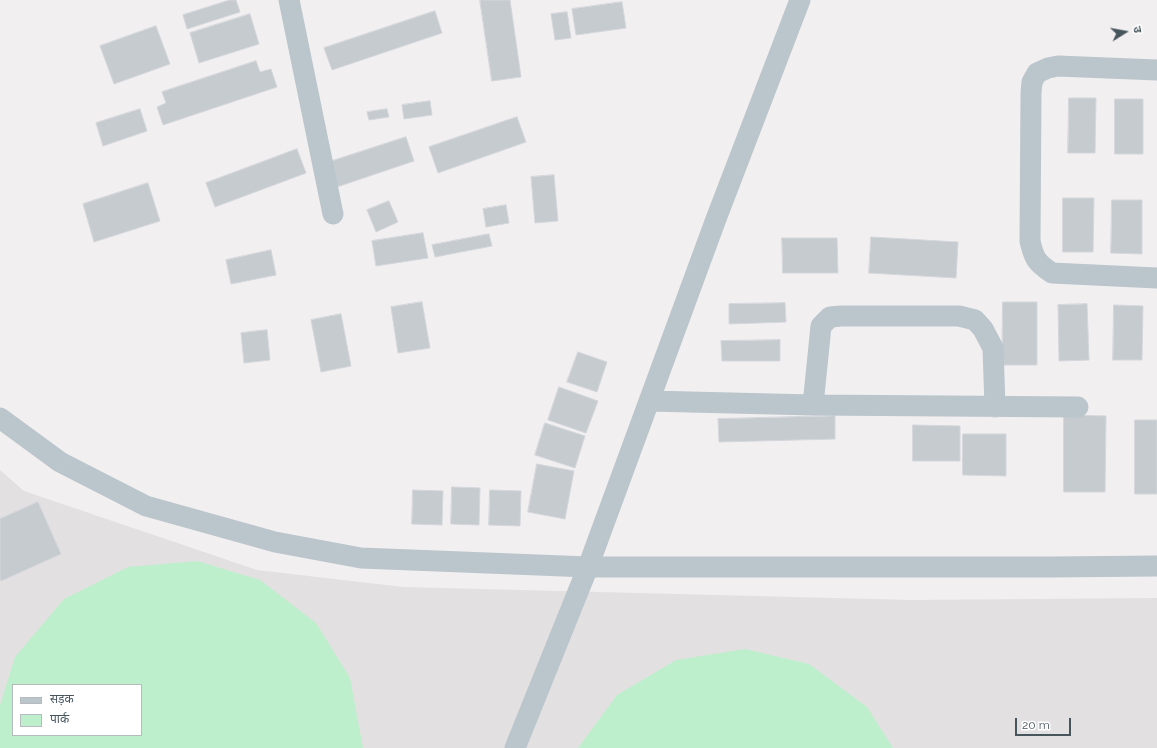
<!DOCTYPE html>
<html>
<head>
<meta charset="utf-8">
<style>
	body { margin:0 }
	#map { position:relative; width:1157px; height:748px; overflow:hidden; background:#f2eff0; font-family:Raleway,"Noto Sans Devanagari",sans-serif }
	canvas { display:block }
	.legend { position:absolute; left:12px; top:684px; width:130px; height:52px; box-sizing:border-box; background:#fff; border:1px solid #b5bbbe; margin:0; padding:5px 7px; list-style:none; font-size:12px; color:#47555d }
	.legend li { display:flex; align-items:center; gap:8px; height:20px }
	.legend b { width:20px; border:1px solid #b5bbbe }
	.north { position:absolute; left:1105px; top:12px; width:40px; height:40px; -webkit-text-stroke:3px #fff; paint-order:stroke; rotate:79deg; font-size:11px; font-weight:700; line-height:16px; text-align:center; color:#47555d }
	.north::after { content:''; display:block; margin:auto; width:14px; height:18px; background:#47555d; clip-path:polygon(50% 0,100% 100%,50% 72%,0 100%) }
	.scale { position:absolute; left:1015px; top:718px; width:56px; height:18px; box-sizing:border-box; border:2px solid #47555d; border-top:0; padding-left:5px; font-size:12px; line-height:14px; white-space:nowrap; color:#47555d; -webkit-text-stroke:3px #fff; paint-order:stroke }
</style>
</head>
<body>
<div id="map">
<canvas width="1157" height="748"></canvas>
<ul class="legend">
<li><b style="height:5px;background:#bbc5cc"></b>सड़क</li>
<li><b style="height:11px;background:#beefcc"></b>पार्क</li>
</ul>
<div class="north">उ</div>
<div class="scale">20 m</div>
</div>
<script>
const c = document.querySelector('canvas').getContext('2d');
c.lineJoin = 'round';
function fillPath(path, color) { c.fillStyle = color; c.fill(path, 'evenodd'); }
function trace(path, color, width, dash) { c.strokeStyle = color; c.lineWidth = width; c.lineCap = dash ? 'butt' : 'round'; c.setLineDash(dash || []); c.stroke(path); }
const education = new Path2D(`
	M0 470 24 491 257 570 403 587 912 600 1157 598V748H0ZM13 685H141V735H13Z`);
const green = new Path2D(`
	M197 561 260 580 316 623 350 678 363 748H0V705L15 657 64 599 128 567ZM13 685H141V735H13Z
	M745 649 809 664 867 707 893 748H578L617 695 676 660Z`);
const building = new Path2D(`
	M230 0H236L240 12 187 29 183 15Z
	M480 0H510L521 77 492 81Z
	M622 2 626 28 576 35 572 9Z
	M435 11 442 33 332 70 324 48Z
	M567 12 571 38 555 40 551 14Z
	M250 14 259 44 199 63 190 33Z
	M156 26 170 64 114 84 100 46Z
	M256 61 260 72 271 69 277 87 163 125 157 107 166 103 162 92Z
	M1069 98H1096L1095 153H1068Z
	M1115 99H1143V154H1115Z
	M430 101 432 115 404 119 402 105Z
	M140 109 147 131 103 146 96 123Z
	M387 109 389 117 369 120 367 112Z
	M517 117 526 142 438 173 429 147Z
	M406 137 414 161 328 190 320 165Z
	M297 149 306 173 215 207 206 183Z
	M554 175 558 221 535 223 531 177Z
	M148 183 160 221 94 242 83 204Z
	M1063 198H1094L1093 252H1063Z
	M1112 200H1142V254L1111 253Z
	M389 201 398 222 376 232 367 210Z
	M506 205 509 223 486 227 483 209Z
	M423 233 428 258 376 266 372 241Z
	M489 234 492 246 435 257 432 245Z
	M871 237 958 242 956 278 869 273Z
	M782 238H837L838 273H783Z
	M271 250 276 275 231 284 226 260Z
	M422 302 430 348 398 353 391 307Z
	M1003 302H1037V365H1002Z
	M785 303 786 322 729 324V304Z
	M1087 304 1089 360 1059 361 1058 305Z
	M1114 305 1143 306 1142 360H1113Z
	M341 314 351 366 321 372 311 320Z
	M267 330 270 360 244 363 241 333Z
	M780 340V361H722L721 341Z
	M578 352 607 362 597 392 567 382Z
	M559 387 598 401 586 433 548 420Z
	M1064 415 1106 416 1105 492H1064Z
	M835 416V439L719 442 718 419Z
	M1135 420H1157V494H1135Z
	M545 423 585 436 575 468 535 455Z
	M913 425 960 426V461H913Z
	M963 434H1006V476L963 475Z
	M537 464 574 471 565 519 528 512Z
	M452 487 480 488 479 525 451 524Z
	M413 490 443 491 442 525 412 524Z
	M490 490 521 491 520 526 489 525Z
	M38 502 61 554 1 581 0 578V519Z`);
const minor = new Path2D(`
	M289 0 333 214
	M1157 70 1058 66 1048 68 1037 73 1032 82 1031 93 1030 241C1034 259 1037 263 1052 273L1157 278
	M649 401 813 405 1078 407
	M813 405 821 326 830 317 841 316H959L975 320 983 329 993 348 995 407
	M0 418 60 462 146 506 275 542 361 558 588 567H1050L1157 566
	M515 748 588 567 716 219 800 0`);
fillPath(education, '#e3e0e2');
fillPath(green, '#beefcc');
fillPath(building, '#c6cbcf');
trace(building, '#d3d6db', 1);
trace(minor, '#bbc5cc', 21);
</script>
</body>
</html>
